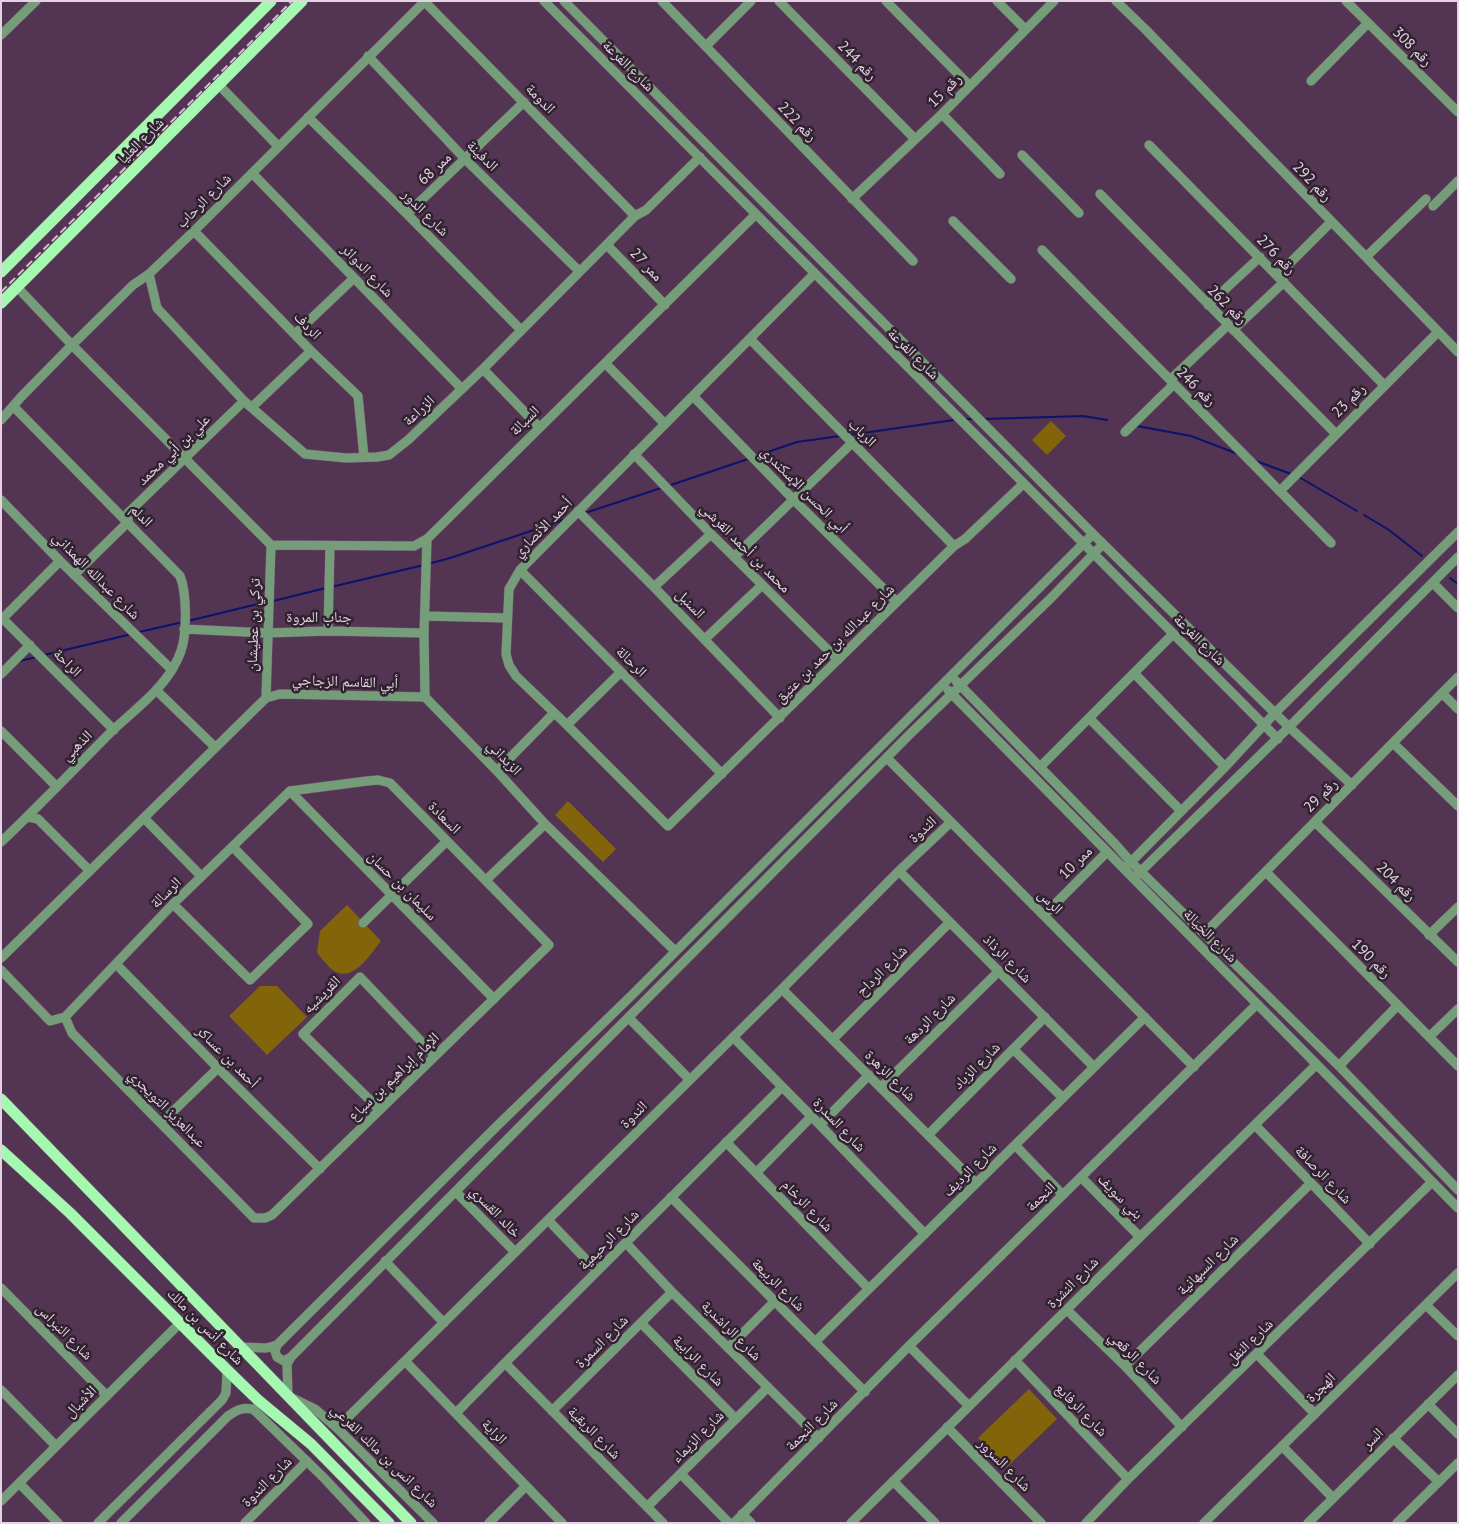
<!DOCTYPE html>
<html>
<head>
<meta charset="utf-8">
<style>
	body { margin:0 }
	#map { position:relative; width:1459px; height:1524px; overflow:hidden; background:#533452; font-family:"PT Sans",sans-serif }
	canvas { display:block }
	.frame { position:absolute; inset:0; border:2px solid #e5d2e4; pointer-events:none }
</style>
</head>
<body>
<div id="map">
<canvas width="1459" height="1524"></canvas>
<div class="frame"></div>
</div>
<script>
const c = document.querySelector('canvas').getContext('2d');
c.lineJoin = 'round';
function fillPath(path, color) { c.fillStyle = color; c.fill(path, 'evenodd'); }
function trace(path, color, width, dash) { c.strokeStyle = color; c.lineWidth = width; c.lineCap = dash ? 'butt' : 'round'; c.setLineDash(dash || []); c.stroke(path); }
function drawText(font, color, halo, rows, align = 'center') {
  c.font = font + ' "PT Sans","Noto Naskh Arabic",sans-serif'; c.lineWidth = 5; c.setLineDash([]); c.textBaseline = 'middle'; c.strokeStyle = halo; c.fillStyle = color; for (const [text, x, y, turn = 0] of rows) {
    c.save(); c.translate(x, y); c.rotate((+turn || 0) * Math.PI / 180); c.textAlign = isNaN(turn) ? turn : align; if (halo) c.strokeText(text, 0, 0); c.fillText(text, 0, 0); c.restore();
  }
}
const green = new Path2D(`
	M1051 421 1066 436 1047 455 1032 440Z
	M568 801 616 849 603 862 555 815Z
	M347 905 381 941C371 953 355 981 336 972 329 969 322 958 317 953L320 931Z
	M260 986H277L307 1017 267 1055 229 1016Z
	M1029 1389 1057 1419 1006 1468 978 1438Z`);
const stream = new Path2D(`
	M964 419H974
	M984 419 1083 416 1107 420
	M1137 426 1191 436 1238 454
	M849 435 954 420
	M756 456 797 442 840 436
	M1256 461 1291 474
	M1299 477 1357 511
	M668 486 748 459
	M585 513 661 488
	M1364 515 1389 530 1422 556
	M428 564 450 558 564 520
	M1450 578 1458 584
	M331 587 424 565
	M273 601 326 588
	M188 621 266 602
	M139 632 183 622
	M44 655 132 634
	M20 661 37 657`);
const minor = new Path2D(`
	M544 1 1278 739
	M564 1 1093 534 1289 727 1352 785
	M662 1 913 261
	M779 1 915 139
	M886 1 970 86
	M997 1 1025 29
	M1116 1 1146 30 1458 352
	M1346 1 1458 112
	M425 2 635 216
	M1 35 36 1
	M706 46 751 1
	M368 56 465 159 579 271
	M1311 81 1368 23
	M219 85 278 146
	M942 114 1000 174
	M308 117 407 214 521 330
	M1149 145 1384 385
	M1022 155 1079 213
	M252 173 462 389
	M1100 194 1336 434
	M852 199 942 114 1054 1
	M1433 206 1458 181
	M407 214 524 102
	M953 221 1011 279
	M194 231 311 351 358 396 364 457
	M607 245 665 305
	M1042 250 1331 543
	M1366 257 1426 199
	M149 274 157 308 244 401 305 454 346 458 377 457 389 455 408 440 483 369 635 216 646 210 700 157
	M814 274 520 570 509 589 506 654 509 665 516 676 567 725 668 826 954 546 965 539 1023 484
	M1278 275 1331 222
	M1208 305 1260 257
	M1233 330 1284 282
	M295 334 354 278
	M750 339 954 546
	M605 363 665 424
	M483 369 539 427
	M1170 380 1228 325
	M693 396 793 499 897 602
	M252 407 311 351
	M1 420 21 397 72 345 133 285 149 274 194 231 425 1
	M1125 432 1174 384
	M634 454 711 534 838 660
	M1280 491 1438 332
	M1 500 60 561 172 670
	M578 511 654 587 780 718
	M427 539 424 633 425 697 497 771 545 824 675 951
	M271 545 414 546 427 539 756 214
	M734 557 852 443
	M520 570 722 774
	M74 575 128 522V513L244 401
	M1433 583 1458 608
	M654 587 711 534
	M425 616 507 618
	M1 617 114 730
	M3 618 60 561
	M184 629 267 633 328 631 424 633
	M328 631 330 546
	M705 639 762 585
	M1134 673 1225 767
	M1 674 30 645
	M956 681 1115 844 1131 862 1339 1066 1458 1190
	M156 690 215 747
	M948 690 1458 1208
	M1442 693 1458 709
	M266 698 280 694 425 697
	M1089 718 1181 811
	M567 725 621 672
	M1 731 56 786
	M1393 743 1458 806
	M887 758 951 822 1194 1067
	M1040 767 1173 634
	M497 771 554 713
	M290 791 494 999
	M28 817 38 819 90 871
	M144 818 201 876
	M1315 822 1458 962
	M1 842C39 806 75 768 112 731 131 713 160 691 173 668 176 663 179 657 181 651 187 634 187 593 180 576L14 407
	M1127 866 1225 767 1275 713 1458 532
	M899 871 1094 1067
	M1266 872 1458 1066
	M1137 875 1289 727 1458 557
	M486 880 545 824
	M173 904 250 980 308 924 233 847
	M1044 915 1107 852
	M363 923 447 841
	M1204 934 1458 677
	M1429 935 1458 907
	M1 958 266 698 271 545 72 345 17 287
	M116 964 218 1068 320 1169
	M1 970 50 1021 65 1017
	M782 989 976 1183
	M65 1017 72 1033 254 1218H265L272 1215 549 945 390 783 378 780 367 781 290 791
	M65 1017 173 904 290 791
	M629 1018 690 1080
	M733 1037 820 1125 925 1234
	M1429 1037 1458 1009
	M833 1039 950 922
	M1013 1049 1063 1098
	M1339 1066 1398 1005
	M881 1087 999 971
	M380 1110 303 1034 360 977 435 1056
	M161 1123 218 1068
	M820 1125 869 1075
	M1255 1125 1370 1244
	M929 1134 1045 1017
	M726 1142 869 1289
	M1015 1145 1063 1195
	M756 1173 811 1117
	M1081 1177 1140 1237
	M456 1192 515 1252
	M671 1197 865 1392
	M548 1220 597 1271
	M626 1243 672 1292 819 1438
	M385 1261 444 1323
	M1 1288 107 1396
	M1426 1305 1458 1336
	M1067 1310 1125 1366 1182 1427
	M641 1323 736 1419
	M815 1342 1145 1017
	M277 1345 275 1351 277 1357 284 1361 291 1357
	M909 1346 969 1406
	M240 1347 266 1348 277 1345 497 1126 633 994 1093 534
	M728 1348 775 1301
	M1257 1354 1315 1414
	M1015 1360 1128 1479
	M405 1361 562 1523
	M505 1363 663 1523
	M1125 1366 1311 1183
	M1 1390 56 1446
	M1428 1404 1458 1434
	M552 1411 672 1292
	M456 1413 505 1363 782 1087
	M947 1427 1041 1523
	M337 1428 782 989 899 871 951 822
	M1393 1438 1439 1482
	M1282 1446 1333 1498
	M681 1474 729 1523
	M893 1481 935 1523
	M19 1483 58 1523
	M1 1501 180 1323
	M647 1507 768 1387
	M742 1514 751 1523
	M98 1523 222 1400 226 1393 227 1370
	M121 1523 228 1416C237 1410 242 1407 253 1409L324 1478 366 1523
	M245 1523 307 1461
	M433 1523 337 1428 315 1409 288 1396 287 1364 291 1357 910 734 1051 598 1103 544
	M489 1523 526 1486
	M734 1523 909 1346 1257 1004
	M851 1523 1140 1237 1316 1065
	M1086 1523 1128 1479 1432 1182
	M1204 1523 1458 1273
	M1308 1523 1458 1375
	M1397 1523 1458 1463`);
const major = new Path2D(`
	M1 272 271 1
	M1 303 302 1
	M1 1099 411 1523
	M1 1150 70 1213 227 1370 258 1400 311 1444 389 1523`);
const rail = new Path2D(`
	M1 292 292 1`);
const streetNames = [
	["رقم 308",1412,47,45],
	["رقم 244",857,61,46],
	["شارع الفرعة",628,66,45],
	["رقم 15",945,91,-45],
	["الدومة",540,99,46],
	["رقم 222",797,122,46],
	["شارع العليا",141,141,-45],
	["الدفينة",482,156,45],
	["ممر 68",435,169,-43],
	["رقم 292",1312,182,46],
	["شارع الرحاب",204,201,-45],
	["شارع الدور",425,213,45],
	["رقم 276",1276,255,46],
	["ممر 27",646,265,46],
	["شارع الدوائر",367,271,46],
	["رقم 262",1227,305,45],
	["الردف",307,326,46],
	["شارع الفرعة",913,354,45],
	["رقم 246",1196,387,45],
	["رقم 23",1349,401,-45],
	["الزراعة",419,411,-43],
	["السبالة",525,421,-45],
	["الرباب",862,433,45],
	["علي بن أبي محمد",174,450,-44],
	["أبي الحسن الإسكندري",804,490,45],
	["الدلم",141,516,45],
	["أحمد الأنصاري",543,528,-45],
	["محمد بن أحمد القرشي",745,548,45],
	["شارع عبدالله الهمذاني",96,576,45],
	["السنبل",690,604,46],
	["جناب المروة",319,618],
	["تركي بن عطيشان",254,625,-88],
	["شارع الفرعة",1199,640,45],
	["شارع عبدالله بن حمد بن عتيق",835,644,-45],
	["الرحالة",631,662,45],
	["الراحة",67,663,45],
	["أبي القاسم الزجاجي",345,682,2],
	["الذهبي",77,746,-44],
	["الزبداني",504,758,46],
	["رقم 29",1321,796,-45],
	["السعادة",444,818,45],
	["الندوة",923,830,-43],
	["ممر 10",1076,863,-45],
	["رقم 204",1396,882,45],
	["سليمان بن حسان",402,886,45],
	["الرسالة",166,893,-45],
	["الرس",1050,902,45],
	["شارع الخيالة",1210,936,45],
	["شارع الرذاذ",1007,959,45],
	["رقم 190",1371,959,45],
	["شارع الرداح",882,971,-45],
	["القريشيه",322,995,-45],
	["شارع الردهة",930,1019,-45],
	["أحمد بن عساكر",227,1057,45],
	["شارع الزباد",977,1066,-45],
	["شارع الزهرة",890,1076,45],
	["الإمام إبراهيم بن سباع",394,1077,-44],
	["عبدالعزيز التويجري",167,1109,45],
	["الندوة",634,1115,-45],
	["شارع السدرة",839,1125,46],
	["شارع الرديف",970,1170,-45],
	["شارع الرصافة",1323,1175,46],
	["النجمة",1041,1197,-44],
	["بني سويف",1120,1197,45],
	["شارع الرخام",807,1206,46],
	["خالد القسري",495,1212,46],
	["شارع الرحيمية",609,1240,-45],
	["شارع السبهانية",1208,1265,-45],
	["شارع النشرة",1073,1283,-45],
	["شارع الربيعة",778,1285,45],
	["شارع أنس بن مالك",205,1327,45],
	["شارع الراشدية",731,1331,45],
	["شارع النبراس",64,1332,45],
	["شارع السمرة",602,1342,-45],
	["شارع النفل",1250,1342,-44],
	["شارع الرقعي",1135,1358,45],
	["شارع الرابية",698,1361,45],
	["الهجرة",1321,1388,-45],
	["الأشبال",81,1402,-45],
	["شارع الرفايع",1081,1410,46],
	["شارع النجمة",812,1425,-45],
	["الراية",494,1432,46],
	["شارع الربقية",594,1433,45],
	["شارع الزيماء",698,1437,-45],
	["السر",1373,1439,-45],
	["شارع انس بن مالك الفرعي",384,1456,44],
	["شارع السرور",1004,1465,45],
	["شارع الندوة",267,1482,-45]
];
fillPath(green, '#82650a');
trace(stream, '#0b136c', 2);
trace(minor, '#70546f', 10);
trace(major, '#70546f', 12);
trace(minor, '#759d7a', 9);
trace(major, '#a5f8b0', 11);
trace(rail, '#d2bdd1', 2, [8, 4]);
drawText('15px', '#e5d2e4', '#30222f', streetNames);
</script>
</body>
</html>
